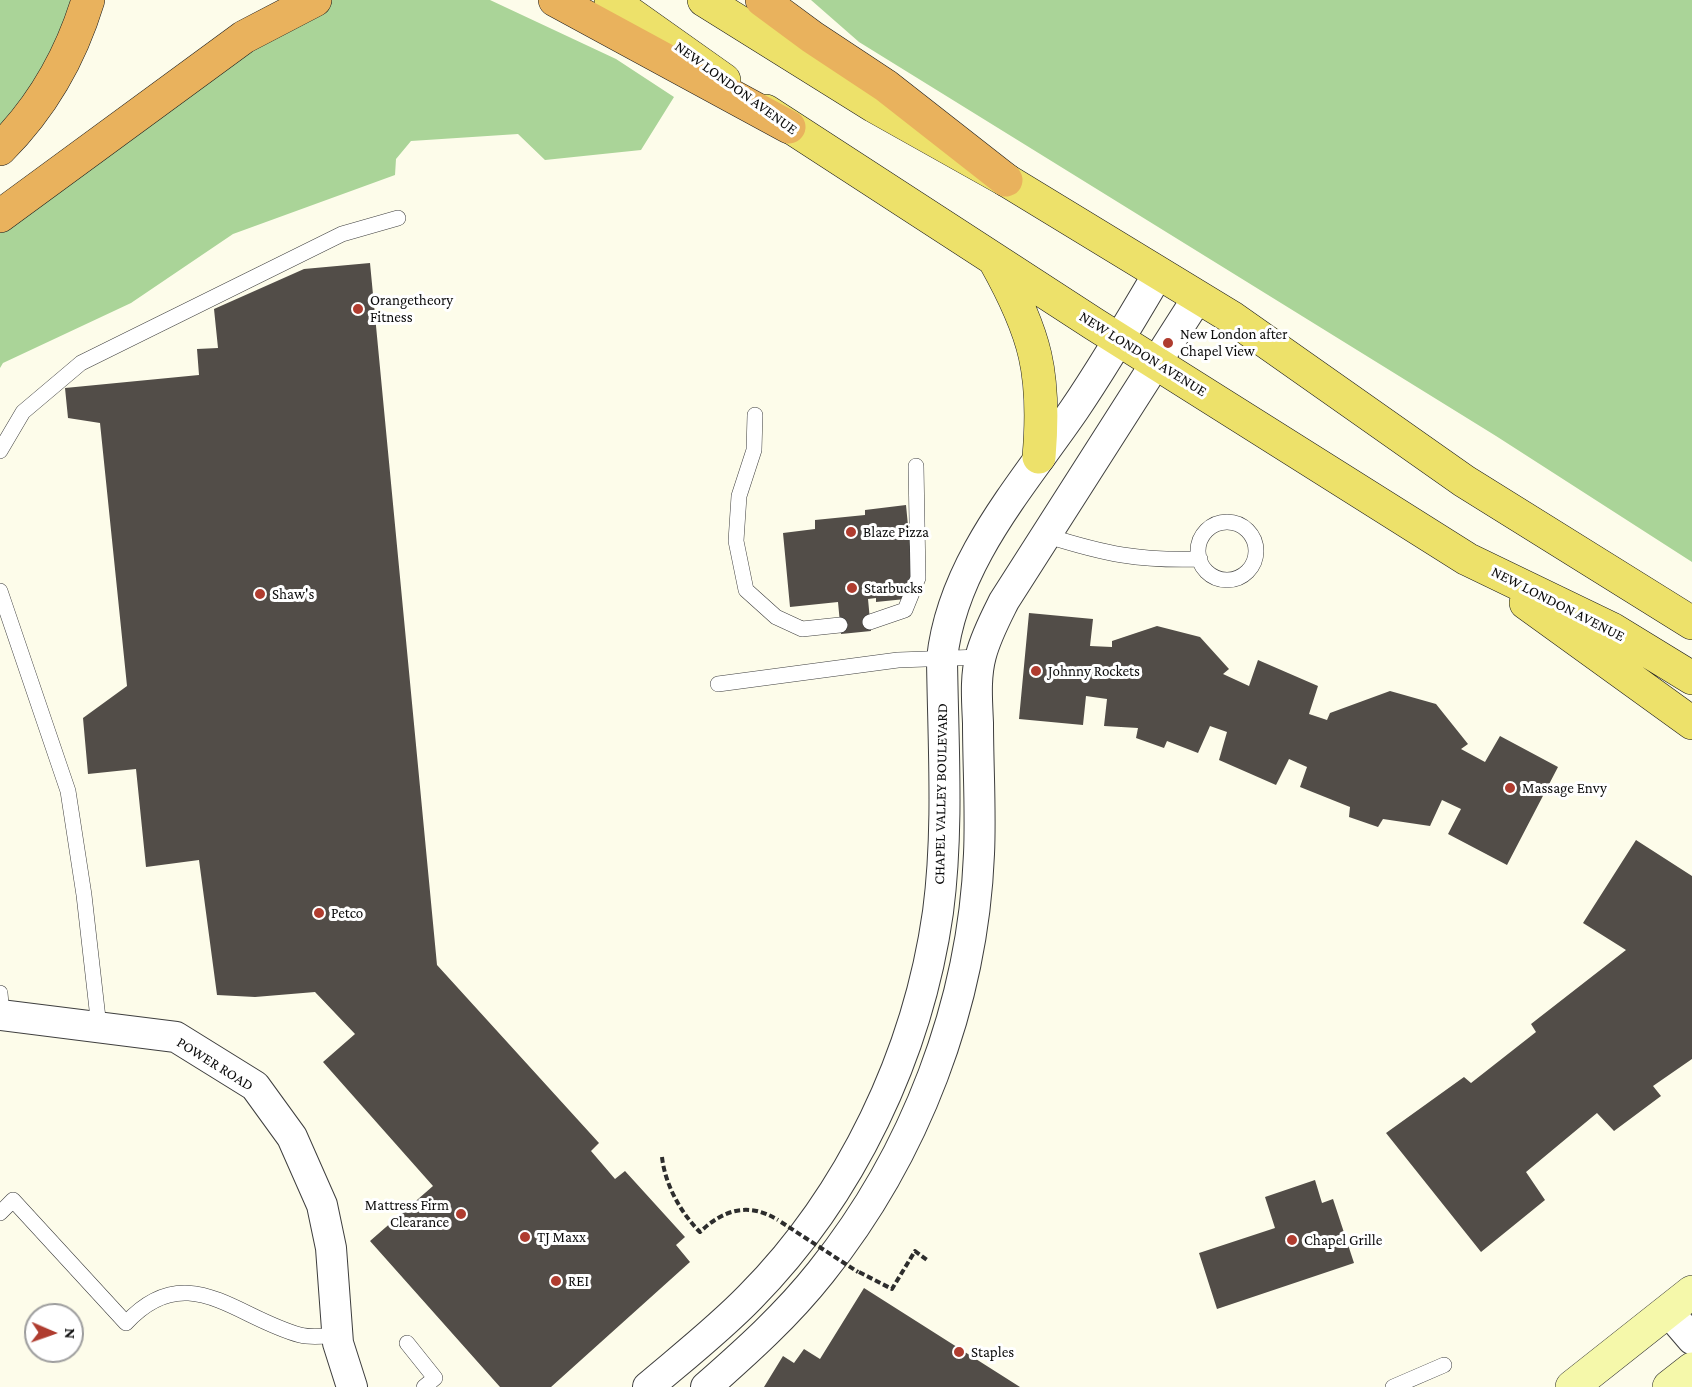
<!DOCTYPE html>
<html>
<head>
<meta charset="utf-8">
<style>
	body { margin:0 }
	#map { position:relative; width:1692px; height:1387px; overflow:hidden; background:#fdfcea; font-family:"Crimson Pro",serif }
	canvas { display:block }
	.north { position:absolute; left:24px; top:1303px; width:60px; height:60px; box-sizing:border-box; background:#fff; border:2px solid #9d9d9d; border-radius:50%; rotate:92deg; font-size:16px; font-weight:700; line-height:24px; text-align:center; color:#0b0b0b }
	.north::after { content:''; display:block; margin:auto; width:21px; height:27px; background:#af3c2f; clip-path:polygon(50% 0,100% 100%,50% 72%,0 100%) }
</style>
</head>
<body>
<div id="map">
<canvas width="1692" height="1387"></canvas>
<div class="north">N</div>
</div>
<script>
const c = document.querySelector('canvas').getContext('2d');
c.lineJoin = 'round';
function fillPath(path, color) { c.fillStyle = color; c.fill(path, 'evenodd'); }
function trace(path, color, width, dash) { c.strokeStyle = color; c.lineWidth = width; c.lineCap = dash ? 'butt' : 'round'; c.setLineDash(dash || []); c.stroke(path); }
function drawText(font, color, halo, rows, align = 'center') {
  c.font = font + ' "Crimson Pro",serif'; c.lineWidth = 6; c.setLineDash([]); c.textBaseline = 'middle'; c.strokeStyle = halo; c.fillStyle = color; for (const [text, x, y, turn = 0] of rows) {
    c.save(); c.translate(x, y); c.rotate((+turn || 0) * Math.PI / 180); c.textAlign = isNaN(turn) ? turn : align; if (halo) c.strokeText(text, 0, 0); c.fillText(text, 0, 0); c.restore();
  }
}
const forest = new Path2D(`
	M0 0H81L0 144Z
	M321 0H490L616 59 674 97 641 150 545 160 518 134 411 141 396 159 395 175 233 234 131 303 3 363 0 368V209Z
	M811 0H1692V562L1496 436 859 42Z`);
const building = new Path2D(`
	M370 263 437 965 599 1143 591 1151 615 1179 625 1171 685 1237 676 1245 690 1262 551 1387H500L370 1241 433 1186 323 1062 355 1034 315 992 255 997 217 995 199 860 146 867 136 769 88 774 83 718 127 686 100 423 68 418 65 388 199 375 197 349 218 348 214 309 304 269Z
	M906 505 915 598 876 602V598L868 599 871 631 841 634 838 602 790 607 783 533 815 529V520L865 515V510Z
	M1029 613 1093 619 1090 646 1112 647V641L1157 626 1200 637 1229 669 1223 674 1249 686 1258 660 1318 686 1309 714 1327 720 1330 713 1390 691 1436 704 1468 744 1461 749 1485 762 1500 736 1558 767 1507 865 1448 834 1461 809 1442 800 1430 826 1383 819 1378 827 1349 817 1350 807 1300 787 1307 767 1289 759 1276 785 1219 760 1227 732 1210 726 1198 753 1167 741 1164 748 1136 738 1138 728 1104 726 1107 699 1086 696 1083 725 1019 719Z
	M1636 840 1692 876V1059L1653 1086 1661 1096 1614 1131 1597 1113 1526 1172 1545 1200 1481 1252 1386 1133 1464 1077 1471 1083 1536 1032 1531 1024 1626 950 1583 923Z
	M1315 1180 1322 1203 1333 1199 1354 1263 1217 1309 1199 1253 1275 1228 1265 1197Z
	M864 1288 1020 1387H764L783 1356 794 1363 804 1349 820 1359Z`);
const path = new Path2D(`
	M662 1157C665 1184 680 1212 700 1232 724 1209 749 1202 778 1220
	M859 1272 892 1289 915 1251 927 1260`);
const lane = new Path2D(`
	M755 415 754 450 739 496 736 541 746 590 776 617 802 629 840 625
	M0 451 23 412 81 363 342 234 398 218
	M1198 551a29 29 0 1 1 58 0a29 29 0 1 1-58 0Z
	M1048 536C1105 554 1139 561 1200 559
	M0 591 68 791 84 895 99 1027
	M870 622 905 610 918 578 916 466
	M718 684 898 660 981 657
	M0 993 2 1015
	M0 1213 13 1200 126 1323C187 1257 236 1318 300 1335 312 1338 325 1336 337 1335
	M407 1343 435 1378 424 1387
	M1393 1387 1444 1365`);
const street = new Path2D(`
	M0 1015 176 1037 255 1086 292 1137 322 1205 331 1248 338 1343 352 1387
	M1668 1311 1692 1339
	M648 1387C682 1358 719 1329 750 1297 851 1195 918 1054 938 912 949 829 943 742 942 659 952 563 1021 487 1074 410 1104 366 1131 320 1158 274
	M706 1387C747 1351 787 1315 821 1272 915 1155 973 1004 979 854 981 811 978 766 978 723 977 700 975 677 981 655 986 636 995 619 1004 601L1198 297`);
const secondary = new Path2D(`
	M1572 1387 1692 1292
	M1669 1387 1692 1369`);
const primary = new Path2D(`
	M611 0 724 80
	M704 0 874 106 1006 180 1231 317 1464 481 1692 623
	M766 111 1094 324 1467 559 1612 629 1692 678
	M995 261C1036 334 1046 374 1039 457
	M1526 603 1692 723`);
const highway = new Path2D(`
	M555 0 789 127
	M762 0 812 37 886 86 1006 180
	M0 149C41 108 71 56 88 0
	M0 216 244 37 315 0`);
const pathBridge = new Path2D(`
	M781 1222 858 1272`);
const markers = [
	[358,309,6,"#af3c2f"],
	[1168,343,6,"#af3c2f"],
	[851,532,6,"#af3c2f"],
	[852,588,6,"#af3c2f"],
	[260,594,6,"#af3c2f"],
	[1036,671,6,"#af3c2f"],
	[1510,788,6,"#af3c2f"],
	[319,913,6,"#af3c2f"],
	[461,1214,6,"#af3c2f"],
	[525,1237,6,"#af3c2f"],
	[1292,1240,6,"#af3c2f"],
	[556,1281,6,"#af3c2f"],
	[959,1352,6,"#af3c2f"]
];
const streetNames = [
	["NEW LONDON AVENUE",736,88,36],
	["NEW LONDON AVENUE",1143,354,32],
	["NEW LONDON AVENUE",1558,604,27],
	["CHAPEL VALLEY BOULEVARD",941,794,-89],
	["POWER ROAD",215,1064,32]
];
const poiNames = [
	["Orangetheory",370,300],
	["Fitness",370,317],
	["New London after",1180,334],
	["Chapel View",1180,351],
	["Blaze Pizza",863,532],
	["Starbucks",864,588],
	["Shaw's",272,594],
	["Johnny Rockets",1048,671],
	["Massage Envy",1522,788],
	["Petco",331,913],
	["Mattress Firm",449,1205,"right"],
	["Clearance",449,1222,"right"],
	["TJ Maxx",537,1237],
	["Chapel Grille",1304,1240],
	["REI",568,1281],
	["Staples",971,1352]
];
fillPath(forest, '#aad498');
fillPath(building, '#524d48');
trace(lane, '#3e3e3e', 16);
trace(street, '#3e3e3e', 32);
trace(secondary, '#2d2d2d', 34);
trace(primary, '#1c1c1c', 34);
trace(highway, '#1c1c1c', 34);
trace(path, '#2d2d2d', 4, [6, 3]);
trace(lane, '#fff', 15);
trace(street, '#fff', 30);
trace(secondary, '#f5f8aa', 33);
trace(primary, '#ede16a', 33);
trace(highway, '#e9b25d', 33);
trace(pathBridge, '#2d2d2d', 4, [6, 3]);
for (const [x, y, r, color] of markers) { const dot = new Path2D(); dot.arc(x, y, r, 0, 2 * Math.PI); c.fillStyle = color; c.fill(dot); trace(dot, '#fff', 2); }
drawText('15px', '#0b0b0b', '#fff', streetNames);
drawText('15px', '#0b0b0b', '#fff', poiNames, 'left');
</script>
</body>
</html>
